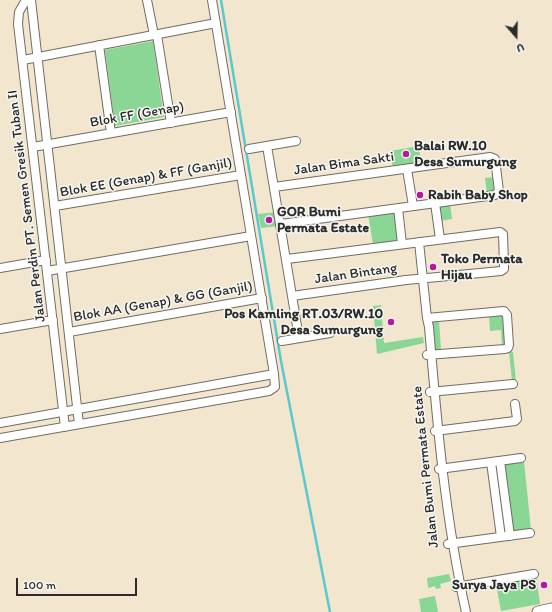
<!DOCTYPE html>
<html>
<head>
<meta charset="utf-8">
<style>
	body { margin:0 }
	#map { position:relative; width:552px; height:612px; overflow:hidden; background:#f2e6cf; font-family:Itim,sans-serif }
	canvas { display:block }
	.north { position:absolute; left:496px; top:16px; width:40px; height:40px; -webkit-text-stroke:3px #f6f6f2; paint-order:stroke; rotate:160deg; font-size:11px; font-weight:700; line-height:16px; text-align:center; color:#2b2b2b }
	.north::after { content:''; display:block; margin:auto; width:14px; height:18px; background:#2b2b2b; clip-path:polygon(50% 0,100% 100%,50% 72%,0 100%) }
	.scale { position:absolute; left:16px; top:578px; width:121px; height:18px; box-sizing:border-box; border:2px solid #2b2b2b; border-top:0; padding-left:5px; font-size:12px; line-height:14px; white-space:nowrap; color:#2b2b2b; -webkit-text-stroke:3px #f6f6f2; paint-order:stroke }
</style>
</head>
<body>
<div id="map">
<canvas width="552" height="612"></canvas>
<div class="north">U</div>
<div class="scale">100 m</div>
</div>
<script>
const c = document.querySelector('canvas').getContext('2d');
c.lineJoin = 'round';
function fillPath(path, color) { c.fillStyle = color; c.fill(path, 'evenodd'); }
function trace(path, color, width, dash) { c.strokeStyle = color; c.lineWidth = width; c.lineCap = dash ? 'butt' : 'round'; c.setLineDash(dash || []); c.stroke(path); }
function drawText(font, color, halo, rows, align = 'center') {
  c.font = font + ' Itim,sans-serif'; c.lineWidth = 3; c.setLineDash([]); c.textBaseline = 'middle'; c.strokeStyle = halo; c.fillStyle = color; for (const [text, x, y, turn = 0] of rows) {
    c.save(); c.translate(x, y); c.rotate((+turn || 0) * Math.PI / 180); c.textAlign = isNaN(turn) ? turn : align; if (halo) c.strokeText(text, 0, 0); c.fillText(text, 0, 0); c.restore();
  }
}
const green = new Path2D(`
	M153 41 164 117 115 126 105 50Z
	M419 146 421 164 393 169 390 151Z
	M495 177 497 193 487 194 485 178Z
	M450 204 452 219 440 221 438 206Z
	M396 210 400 242 373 245 368 214Z
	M277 212 279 226 261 228 258 214Z
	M381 305 384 343 423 337 424 343 377 354 373 306Z
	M504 315 507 345 502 346 501 330 490 331 489 316Z
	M439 320 441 350 434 351 432 321Z
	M509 352H513L516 381H512Z
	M524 461 531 530 512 533 503 463Z
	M449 574 451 581 440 584 441 588 436 589 435 586 428 588 427 578Z
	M536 575 540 604 501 611 496 584Z
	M435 596 438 612H421L419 599Z`);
const stream = new Path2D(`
	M221 0 281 361 330 612`);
const street = new Path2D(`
	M26 0 19 12 18 24 65 427
	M31 0 79 424
	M147 0 154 35
	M157 35 171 123
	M99 45 111 133
	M23 60 216 23
	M267 146 299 338
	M33 147 231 112
	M249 149 296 141
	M407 169 413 206
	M274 187 490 157 495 159 499 191 495 195 281 224
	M435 203 440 239
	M55 206 241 175
	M398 208 402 244
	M419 242 427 318 429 327C437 423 445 518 466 612
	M287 259 500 232 503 234 504 266V269L501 271 406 280 292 296
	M0 268 46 260
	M47 271 251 236
	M0 329 53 320
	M69 332 262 298
	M282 341 330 333
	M427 355 505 349 508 348 509 345 507 315 504 311 427 318
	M430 392 513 384
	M0 423 274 374
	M435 431 515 421 517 419 515 404
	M0 438 269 391 275 387 274 374 212 0
	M500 461 510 536
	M491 462 501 537
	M439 469 521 458
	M448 544 530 533
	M456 587 534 574`);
const secondary = new Path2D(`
	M538 612 552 609`);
const markers = [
	[406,154,4,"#b5179e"],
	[420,195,4,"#b5179e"],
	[269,220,4,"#b5179e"],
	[433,267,4,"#b5179e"],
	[391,322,4,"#b5179e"],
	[544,585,4,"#b5179e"]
];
const streetNames = [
	["Blok FF (Genap)",137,115,-10],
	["Jalan Bima Sakti",344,164,-8],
	["Blok EE (Genap) & FF (Ganjil)",146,178,-10],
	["Jalan Perdin PT. Semen Gresik Tuban II",27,206,-97],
	["Jalan Bintang",356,274,-8],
	["Blok AA (Genap) & GG (Ganjil)",163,302,-10],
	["Jalan Bumi Permata Estate",426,467,-96]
];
const poiNames = [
	["Balai RW.10",414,146],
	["Desa Sumurgung",414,162],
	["Rabih Baby Shop",428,195],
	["GOR Bumi",277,212],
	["Permata Estate",277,228],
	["Toko Permata",441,259],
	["Hijau",441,275],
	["Pos Kamling RT.03/RW.10",383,314,"right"],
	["Desa Sumurgung",383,330,"right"],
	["Surya Jaya PS",536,585,"right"]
];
fillPath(green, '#89d695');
trace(stream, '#5ac8cf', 2.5);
trace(street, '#716c64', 10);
trace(secondary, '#716c64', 13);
trace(street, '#fff', 8);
trace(secondary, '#fff', 11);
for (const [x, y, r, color] of markers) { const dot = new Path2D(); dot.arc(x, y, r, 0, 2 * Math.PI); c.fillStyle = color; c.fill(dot); trace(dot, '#f6f6f2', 1.5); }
drawText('14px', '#2b2b2b', '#f6f6f2', streetNames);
drawText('bold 14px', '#2b2b2b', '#f6f6f2', poiNames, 'left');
</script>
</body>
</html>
